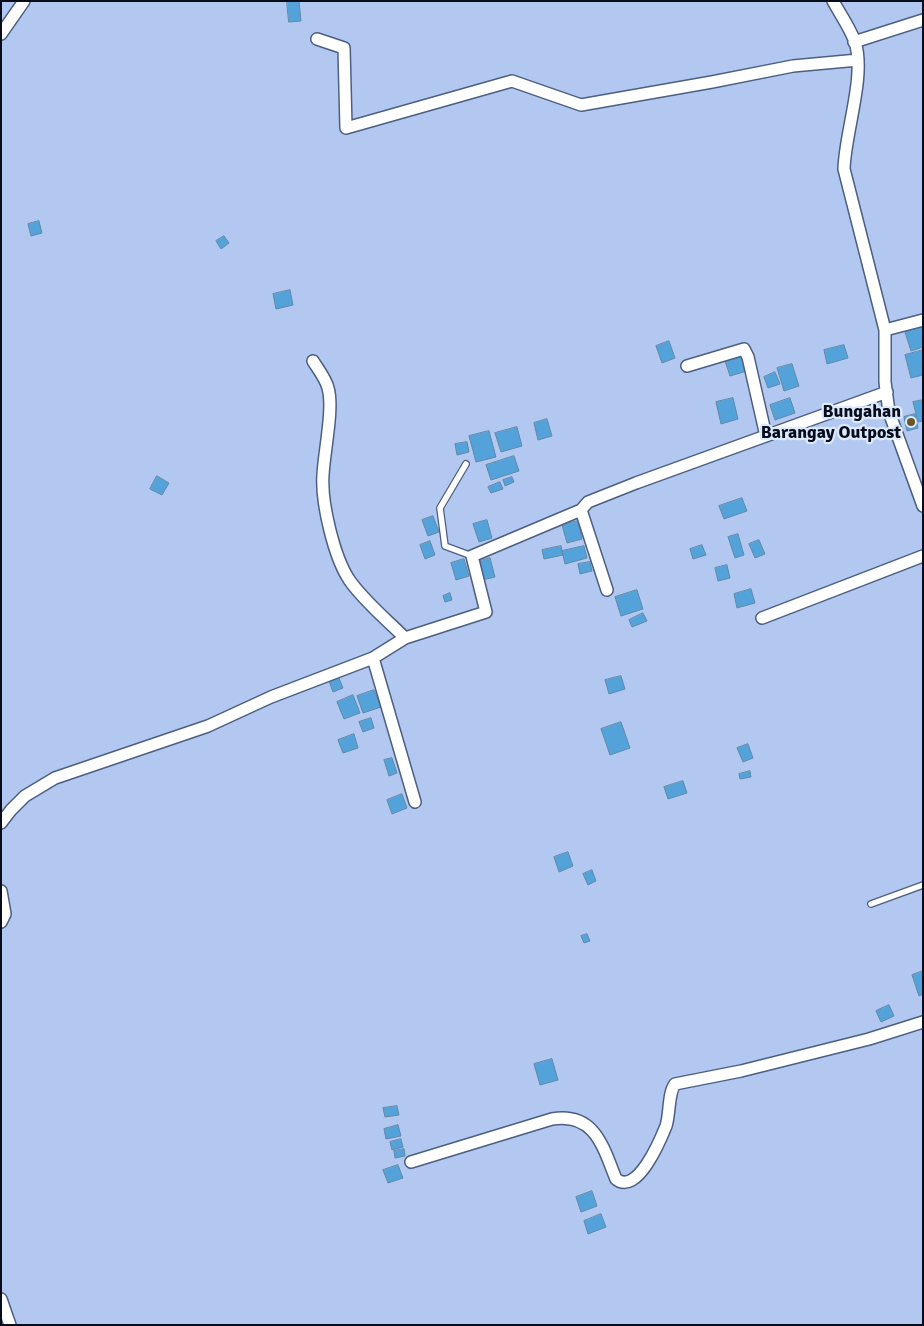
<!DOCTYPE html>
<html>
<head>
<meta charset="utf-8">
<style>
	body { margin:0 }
	#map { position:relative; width:924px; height:1326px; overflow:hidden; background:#b2c8f1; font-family:Signika,sans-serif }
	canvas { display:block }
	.frame { position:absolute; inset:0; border:2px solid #060c1a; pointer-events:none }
</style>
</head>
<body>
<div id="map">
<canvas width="924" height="1326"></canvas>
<div class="frame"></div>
</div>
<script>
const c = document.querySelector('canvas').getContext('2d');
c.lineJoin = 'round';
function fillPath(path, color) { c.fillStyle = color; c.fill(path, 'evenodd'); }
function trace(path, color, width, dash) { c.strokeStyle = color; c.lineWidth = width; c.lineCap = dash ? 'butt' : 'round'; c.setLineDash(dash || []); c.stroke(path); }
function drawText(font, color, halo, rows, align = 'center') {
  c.font = font + ' Signika,sans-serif'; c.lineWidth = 4.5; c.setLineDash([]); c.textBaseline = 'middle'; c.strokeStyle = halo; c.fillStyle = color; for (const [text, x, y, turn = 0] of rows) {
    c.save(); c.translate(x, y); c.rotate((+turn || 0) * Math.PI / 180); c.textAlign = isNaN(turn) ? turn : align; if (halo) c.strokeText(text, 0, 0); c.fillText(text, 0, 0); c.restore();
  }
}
const building = new Path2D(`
	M287 1H299L301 21 289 22Z
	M39 221 42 233 31 236 28 224Z
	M224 236 229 243 221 249 216 241Z
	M290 290 293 305 276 309 273 294Z
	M923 324V347L911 351 904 329Z
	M669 341 675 358 662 363 656 346Z
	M844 345 848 358 827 364 824 350Z
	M923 350V375L911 378 905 355Z
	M742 356 747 371 730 376 725 361Z
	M792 364 799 386 784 391 777 368Z
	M775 372 780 384 768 388 764 377Z
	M733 398 738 419 721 424 716 402Z
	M790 398 795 413 775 420 770 405Z
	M923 400V421L918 422 913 402Z
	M915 414 918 428 907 431 904 417Z
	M547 419 552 436 538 440 534 423Z
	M517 427 522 446 501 452 495 433Z
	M489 431 496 457 476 462 469 436Z
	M467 442 469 452 457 455 455 444Z
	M514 456 519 471 491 480 486 465Z
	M157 476 169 483 162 495 150 489Z
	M512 477 514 482 505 486 503 480Z
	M500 482 503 489 491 493 488 487Z
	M742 498 747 511 724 519 719 506Z
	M433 516 439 532 428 536 422 520Z
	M487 520 492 538 479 542 473 524Z
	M578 521 582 539 567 543 562 525Z
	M738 534 744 555 735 558 728 537Z
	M759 540 765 554 755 558 749 544Z
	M430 541 435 555 425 559 420 545Z
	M702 545 706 555 693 559 690 549Z
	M561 546 563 555 544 559 542 550Z
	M584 546 587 558 565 564 562 551Z
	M490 558 495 577 482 580 477 562Z
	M464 559 469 576 456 580 451 563Z
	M590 562 592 571 580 574 578 564Z
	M727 565 730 578 718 581 715 568Z
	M751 589 755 603 737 608 734 594Z
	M637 590 643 609 621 616 615 597Z
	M450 593 452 600 445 602 443 596Z
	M643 613 647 621 632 627 629 620Z
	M621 676 625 689 609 694 605 680Z
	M339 678 343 688 333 692 329 681Z
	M374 690 381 707 363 713 357 696Z
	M353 695 360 713 344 719 337 702Z
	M371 718 374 728 363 732 359 722Z
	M621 722 630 748 610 755 601 729Z
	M354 734 358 748 343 753 338 740Z
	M748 744 753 758 743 762 737 748Z
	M392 758 397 773 389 776 384 760Z
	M750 771 751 777 740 779 739 774Z
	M683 781 687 793 668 799 664 787Z
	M402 794 407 808 392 814 387 800Z
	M568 852 573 866 559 872 554 857Z
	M592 870 596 881 588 885 583 874Z
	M587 934 590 941 584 943 581 936Z
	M923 971V994L919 996 912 975Z
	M889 1005 894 1016 881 1022 876 1011Z
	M552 1059 558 1080 540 1085 534 1064Z
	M397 1106 399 1115 385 1117 383 1108Z
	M398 1125 401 1136 386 1139 384 1129Z
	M401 1139 403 1147 392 1150 390 1142Z
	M404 1149 405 1156 395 1158 394 1151Z
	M398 1165 403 1178 388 1183 383 1170Z
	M592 1191 597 1206 581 1212 576 1197Z
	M601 1214 606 1227 588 1234 584 1221Z`);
const lane = new Path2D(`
	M466 464 440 508 445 546 472 556
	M871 904 923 885`);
const street = new Path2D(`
	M833 1C840 14 850 28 855 42 866 76 845 132 844 169L885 330V382L889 412 923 506
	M1 34 24 1
	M317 39 344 48 346 128 512 81 581 105 712 82 793 66 858 60
	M854 42 923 20
	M885 330 923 320
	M313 361C318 369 326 379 328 388 334 408 324 452 323 475 321 502 334 558 350 581 365 602 387 620 405 638
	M687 366 744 349 748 357 766 436
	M581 510 607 590
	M762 618 923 556
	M373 658 415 802
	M1 823 11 810 25 796 55 778 208 726 271 697 373 658 405 638 486 612 472 556 581 510 588 502 636 483 887 392
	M1 891 5 914 1 922
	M411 1162 552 1119C595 1112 603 1147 616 1179 637 1196 660 1141 666 1126 670 1114 668 1093 675 1084L741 1071 869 1039 923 1022
	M1 1299 10 1325`);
const markers = [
	[911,422,5,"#6d5526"]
];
const poiNames = [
	["Bungahan",901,412],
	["Barangay Outpost",901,433]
];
fillPath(building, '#54a2da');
trace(building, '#6389a6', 1);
trace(lane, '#4c5f82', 8);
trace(street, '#4c5f82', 14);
trace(lane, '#fff', 5.5);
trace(street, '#fff', 11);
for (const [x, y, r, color] of markers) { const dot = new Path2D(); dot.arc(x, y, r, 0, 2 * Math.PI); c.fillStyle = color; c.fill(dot); trace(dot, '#dde9fd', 2); }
drawText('bold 18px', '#060c1a', '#dde9fd', poiNames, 'right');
</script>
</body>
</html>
